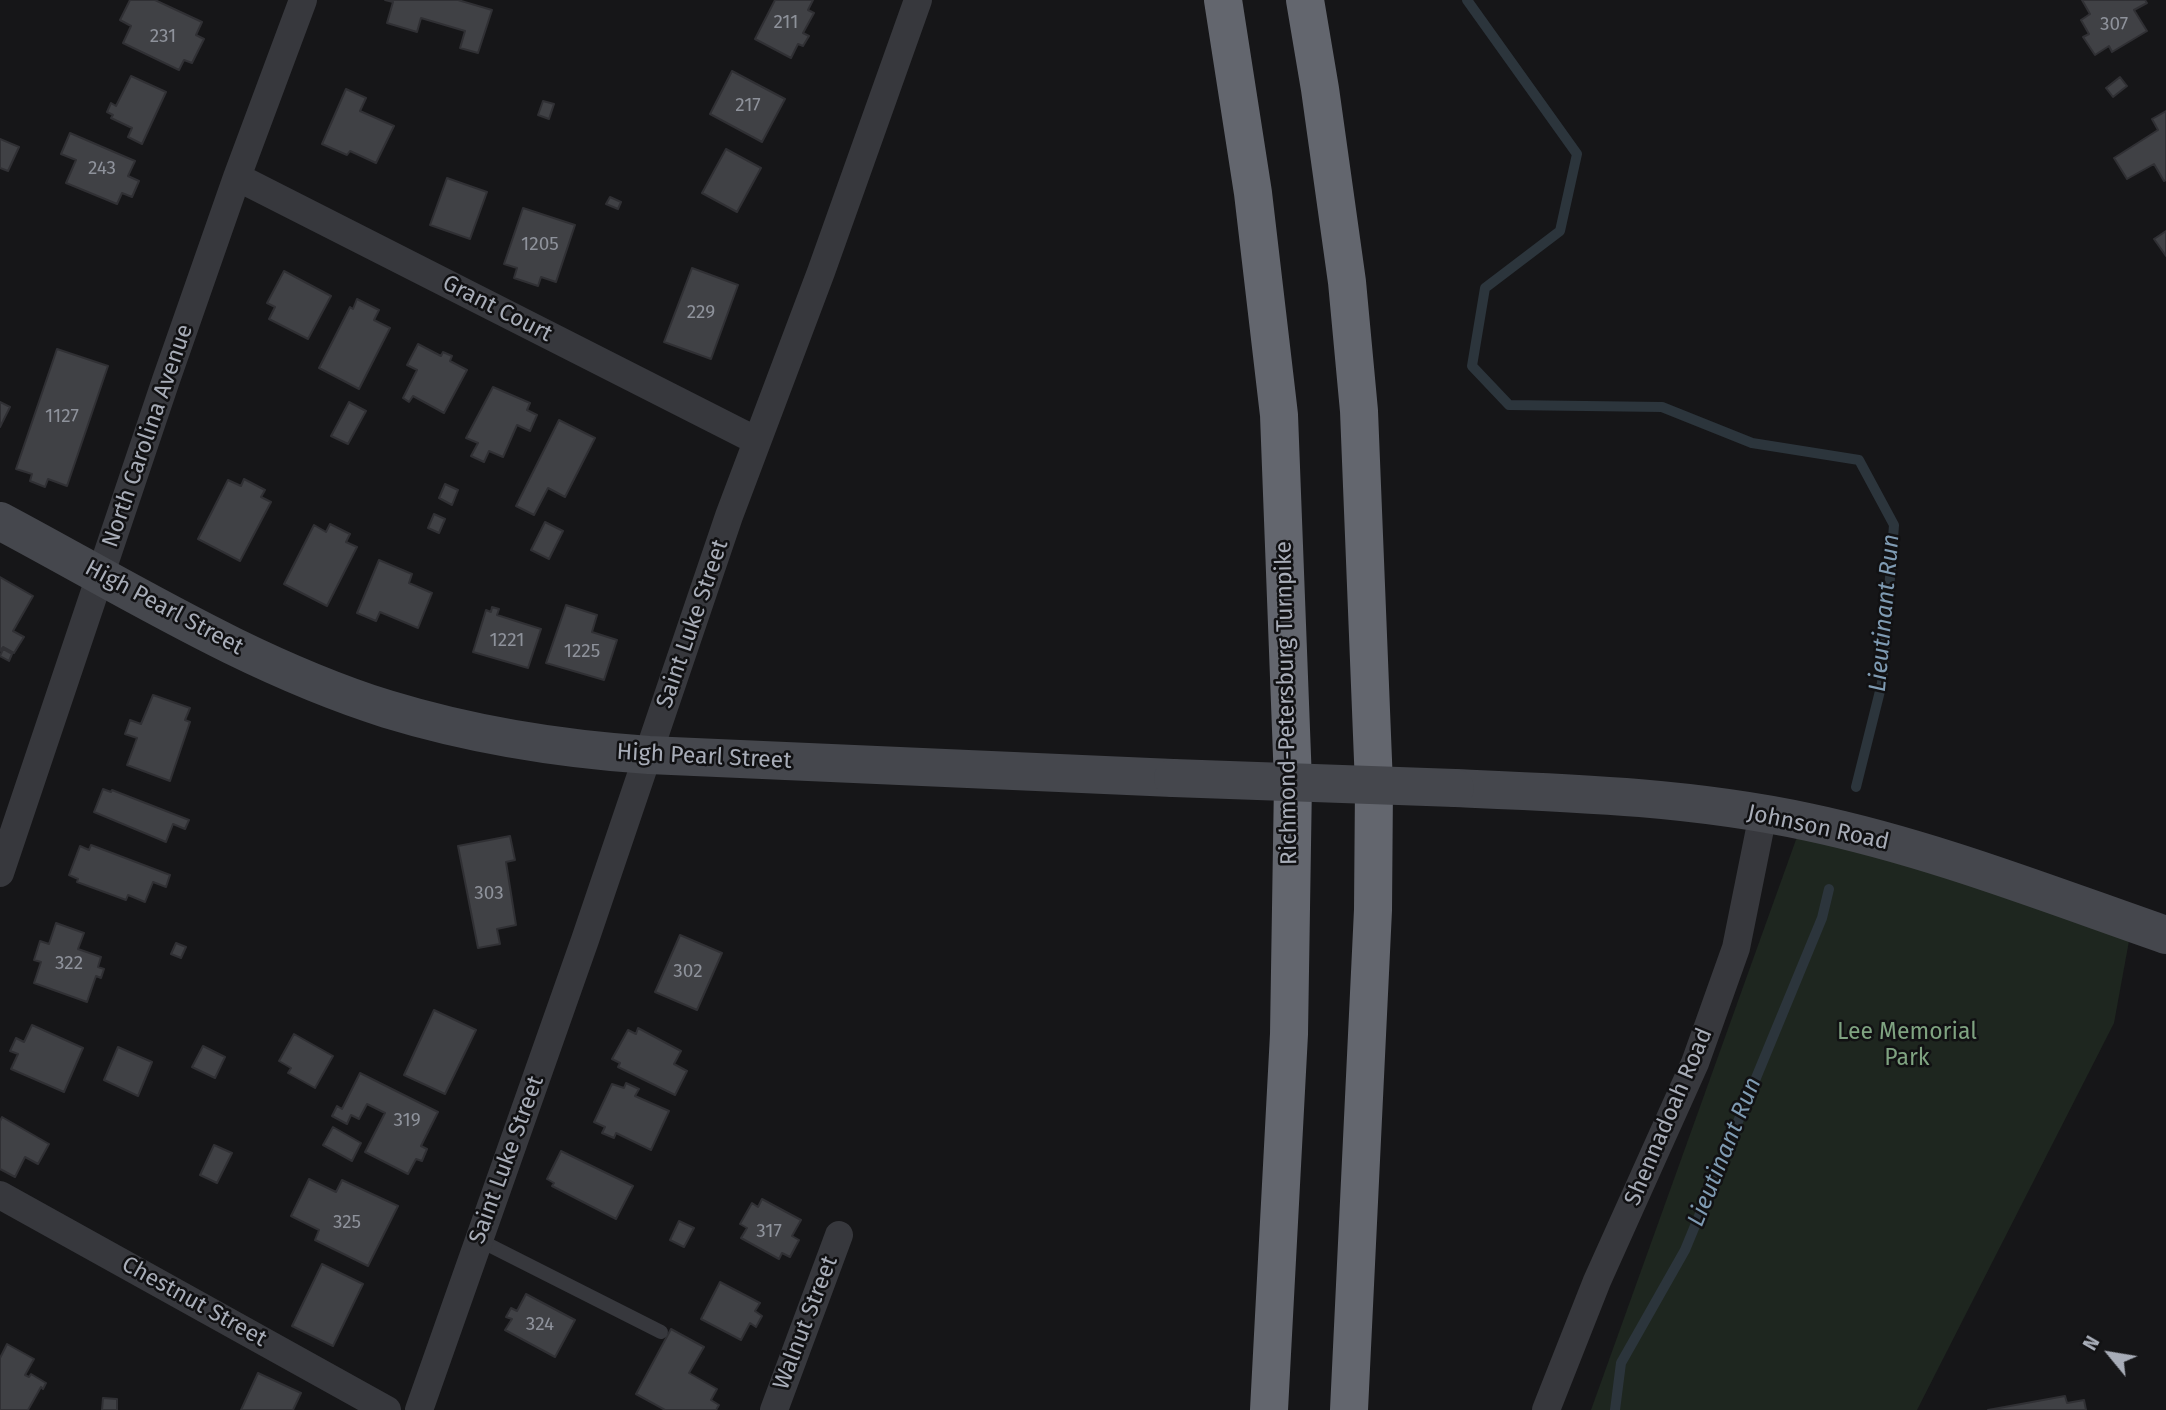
<!DOCTYPE html>
<html>
<head>
<meta charset="utf-8">
<style>
	body { margin:0 }
	#map { position:relative; width:2166px; height:1410px; overflow:hidden; background:#161618; font-family:"Fira Sans",sans-serif }
	canvas { display:block }
	.north { position:absolute; left:2075px; top:1319px; width:70px; height:70px; -webkit-text-stroke:5px #111113; paint-order:stroke; rotate:300deg; font-size:19px; font-weight:700; line-height:28px; text-align:center; color:#a8adb8 }
	.north::after { content:''; display:block; margin:auto; width:24px; height:32px; background:#a8adb8; clip-path:polygon(50% 0,100% 100%,50% 72%,0 100%) }
</style>
</head>
<body>
<div id="map">
<canvas width="2166" height="1410"></canvas>
<div class="north">N</div>
</div>
<script>
const c = document.querySelector('canvas').getContext('2d');
c.lineJoin = 'round';
function fillPath(path, color) { c.fillStyle = color; c.fill(path, 'evenodd'); }
function trace(path, color, width, dash) { c.strokeStyle = color; c.lineWidth = width; c.lineCap = dash ? 'butt' : 'round'; c.setLineDash(dash || []); c.stroke(path); }
function drawText(font, color, halo, rows, align = 'center') {
  c.font = font + ' "Fira Sans",sans-serif'; c.lineWidth = 5; c.setLineDash([]); c.textBaseline = 'middle'; c.strokeStyle = halo; c.fillStyle = color; for (const [text, x, y, turn = 0] of rows) {
    c.save(); c.translate(x, y); c.rotate((+turn || 0) * Math.PI / 180); c.textAlign = isNaN(turn) ? turn : align; if (halo) c.strokeText(text, 0, 0); c.fillText(text, 0, 0); c.restore();
  }
}
const green = new Path2D(`
	M1802 823 2129 941 2114 1023 1917 1410H1591Z`);
const stream = new Path2D(`
	M1467 0 1577 154 1560 231 1485 288 1472 366 1509 405 1662 407 1752 443 1859 460 1894 525 1882 683 1856 787
	M1615 1410 1621 1363 1685 1250 1822 918 1829 889`);
const building = new Path2D(`
	M130 0H155L202 22 196 35 204 39 192 63 184 60 179 70 123 43 131 26 120 20Z
	M385 0H458L492 10 478 53 460 48 465 31 421 18 417 32 387 23 393 2Z
	M775 0H813L808 10 814 13 803 33 809 36 803 46 798 44 791 58 755 39Z
	M2082 0H2145L2147 3 2134 10 2147 31 2112 52 2109 46 2095 55 2083 37 2089 34 2081 20 2090 14Z
	M732 71 785 99 762 142 710 114Z
	M131 76 166 92 142 144 128 137 132 128 111 118 113 115 107 112 111 103 116 106Z
	M2120 77 2127 86 2113 97 2106 88Z
	M346 89 366 98 360 111 394 126 376 163 350 151 347 155 322 144Z
	M543 101 554 104 549 119 538 115Z
	M2166 111V180L2164 181 2154 164 2127 179 2114 158 2158 130 2152 119Z
	M70 133 135 161 128 176 139 181 132 197 122 193 117 204 66 183 76 160 61 154Z
	M0 139 19 147 8 171 0 168Z
	M726 149 761 168 737 212 702 193Z
	M447 178 487 192 470 239 430 225Z
	M610 197 621 202 618 209 606 204Z
	M523 208 575 225 556 282 541 277 538 286 514 278 517 268 504 264Z
	M2166 231V256L2154 239Z
	M692 268 738 285 711 359 664 342Z
	M284 271 331 296 308 339 269 319 275 307 267 303Z
	M357 299 379 310 374 320 390 328 359 389 319 368 350 307 353 309Z
	M418 344 441 356 443 352 452 356 450 361 467 370 444 413 413 396 409 402 403 398 417 370 407 365Z
	M57 349 108 366 67 486 48 479 45 487 30 481 32 474 16 469Z
	M493 387 530 403 527 410 537 415 530 431 517 425 503 457 489 451 484 462 471 456 478 443 466 438Z
	M0 402 10 407 0 427Z
	M349 402 366 411 348 444 331 436Z
	M559 420 595 438 565 497 548 488 534 515 516 506Z
	M244 479 265 490 261 497 271 502 240 561 198 539 228 480 241 486Z
	M445 484 458 490 452 505 439 498Z
	M434 514 445 519 439 533 428 528Z
	M545 522 563 531 549 559 531 550Z
	M330 524 350 534 346 542 357 547 327 606 284 584 314 525 326 532Z
	M379 560 412 574 409 583 432 593 418 628 380 612 376 621 357 613Z
	M0 577 33 596 13 631 24 637 14 653 3 647 0 651Z
	M566 605 597 615 592 632 617 640 604 680 546 663Z
	M492 607 499 609 497 615 541 629 528 668 473 652 486 610 491 612Z
	M3 649 12 654 9 661 0 656Z
	M153 695 190 708 185 720 190 722 170 781 127 765 137 738 125 734 130 720 141 724Z
	M103 789 111 792 112 790 189 820 185 829 173 824 166 842 94 812Z
	M510 836 515 860 506 862 516 925 497 929 500 944 478 948 458 846Z
	M91 845 170 875 166 887 153 882 145 902 128 895 126 900 77 882 78 879 69 875 80 846 89 850Z
	M56 923 84 933 78 949 101 957 98 967 104 969 101 978 96 976 87 1002 34 983 41 962 34 960 40 941 49 944Z
	M680 935 722 953 697 1010 655 992Z
	M176 943 186 947 181 958 171 954Z
	M434 1010 476 1030 445 1094 404 1075Z
	M32 1025 83 1048 64 1092 11 1069 18 1054 10 1051 16 1038 24 1042Z
	M638 1028 681 1051 674 1064 687 1071 675 1095 618 1067 620 1063 612 1059 628 1030 636 1034Z
	M294 1034 333 1056 315 1088 288 1073 291 1068 279 1061Z
	M203 1046 225 1057 215 1078 192 1067Z
	M118 1047 152 1062 138 1096 104 1080Z
	M360 1073 438 1112 421 1146 427 1149 422 1161 416 1159 408 1174 365 1152 385 1113 367 1104 359 1119 351 1115 347 1124 332 1116 337 1106 342 1109Z
	M626 1083 639 1089 635 1096 669 1111 651 1150 616 1133 614 1138 602 1133 605 1127 594 1122 612 1084 624 1088Z
	M2 1117 49 1144 38 1164 25 1157 15 1177 0 1169V1121Z
	M333 1127 361 1143 352 1161 323 1145Z
	M214 1145 232 1153 217 1183 200 1175Z
	M561 1151 633 1186 616 1219 552 1186 554 1183 547 1179Z
	M309 1179 336 1192 342 1180 398 1206 368 1266 315 1240 319 1230 291 1216Z
	M762 1199 801 1220 792 1236 799 1240 790 1257 782 1253 779 1259 741 1238 747 1228 740 1224 752 1203 758 1207Z
	M679 1221 694 1228 684 1247 670 1240Z
	M322 1264 363 1284 333 1346 292 1326Z
	M720 1282 760 1303 755 1311 762 1316 756 1327 750 1323 741 1340 701 1319Z
	M526 1294 575 1320 555 1357 505 1330 512 1319 506 1317 511 1308 517 1311Z
	M671 1329 704 1347 689 1373 717 1389 711 1400 719 1405 716 1410H665L636 1394Z
	M7 1344 34 1359 25 1375 29 1377 31 1374 46 1383 43 1389 41 1387 28 1410H0V1358Z
	M258 1373 301 1393 293 1410H241Z
	M2065 1396 2067 1403 2084 1400 2086 1410H1988Z
	M103 1398 117 1399V1410H102Z`);
const lane = new Path2D(`
	M479 1240 661 1332`);
const street = new Path2D(`
	M237 177 757 441
	M0 873 166 380 237 177 303 0
	M0 1195 387 1410
	M419 1410 585 940 729 516 821 272 918 0
	M774 1410 839 1235
	M1546 1410 1597 1281 1695 1063 1736 948 1763 814`);
const secondary = new Path2D(`
	M0 521C126 588 250 666 387 709 472 735 560 749 649 755L1173 778
	M1455 788C1574 793 1692 797 1808 822 1931 848 2048 894 2166 935`);
const highway = new Path2D(`
	M1223 0 1253 193 1279 415 1293 782 1289 1034 1269 1410
	M1305 0 1320 89 1347 282 1359 411 1374 785 1373 910 1349 1410`);
const secondaryBridge = new Path2D(`
	M1173 778 1455 788`);
const numberNames = [
	["211",786,23],
	["307",2114,25],
	["231",163,37],
	["217",748,106],
	["243",102,169],
	["1205",540,245],
	["229",701,313],
	["1127",62,417],
	["1221",507,641],
	["1225",582,652],
	["303",489,894],
	["322",69,964],
	["302",688,972],
	["319",407,1121],
	["325",347,1223],
	["317",769,1232],
	["324",540,1325]
];
const streetNames = [
	["Grant Court",497,309,27],
	["North Carolina Avenue",148,436,-71],
	["High Pearl Street",164,608,28],
	["Saint Luke Street",693,624,-71],
	["Richmond-Petersburg Turnpike",1287,703,-91],
	["High Pearl Street",704,757,3],
	["Johnson Road",1818,828,12],
	["Shennadoah Road",1669,1117,-67],
	["Saint Luke Street",507,1160,-70],
	["Chestnut Street",194,1302,29],
	["Walnut Street",806,1323,-69]
];
const parkNames = [
	["Lee Memorial",1907,1033],
	["Park",1907,1059]
];
const waterNames = [
	["Lieutinant Run",1885,613,-85],
	["Lieutinant Run",1725,1152,-68]
];
fillPath(green, '#1e261f');
trace(stream, '#2c353c', 10);
fillPath(building, '#404145');
trace(building, '#303034', 2);
trace(lane, '#37383d', 14);
trace(street, '#37383d', 28);
trace(secondary, '#45474d', 38);
trace(highway, '#63666e', 38);
trace(secondaryBridge, '#45474d', 38);
drawText('19px', '#8e929b', null, numberNames);
drawText('23px', '#a8adb8', '#111113', streetNames);
drawText('23px', '#7fa381', '#111113', parkNames);
drawText('italic 24px', '#7f9bb3', '#111113', waterNames);
</script>
</body>
</html>
